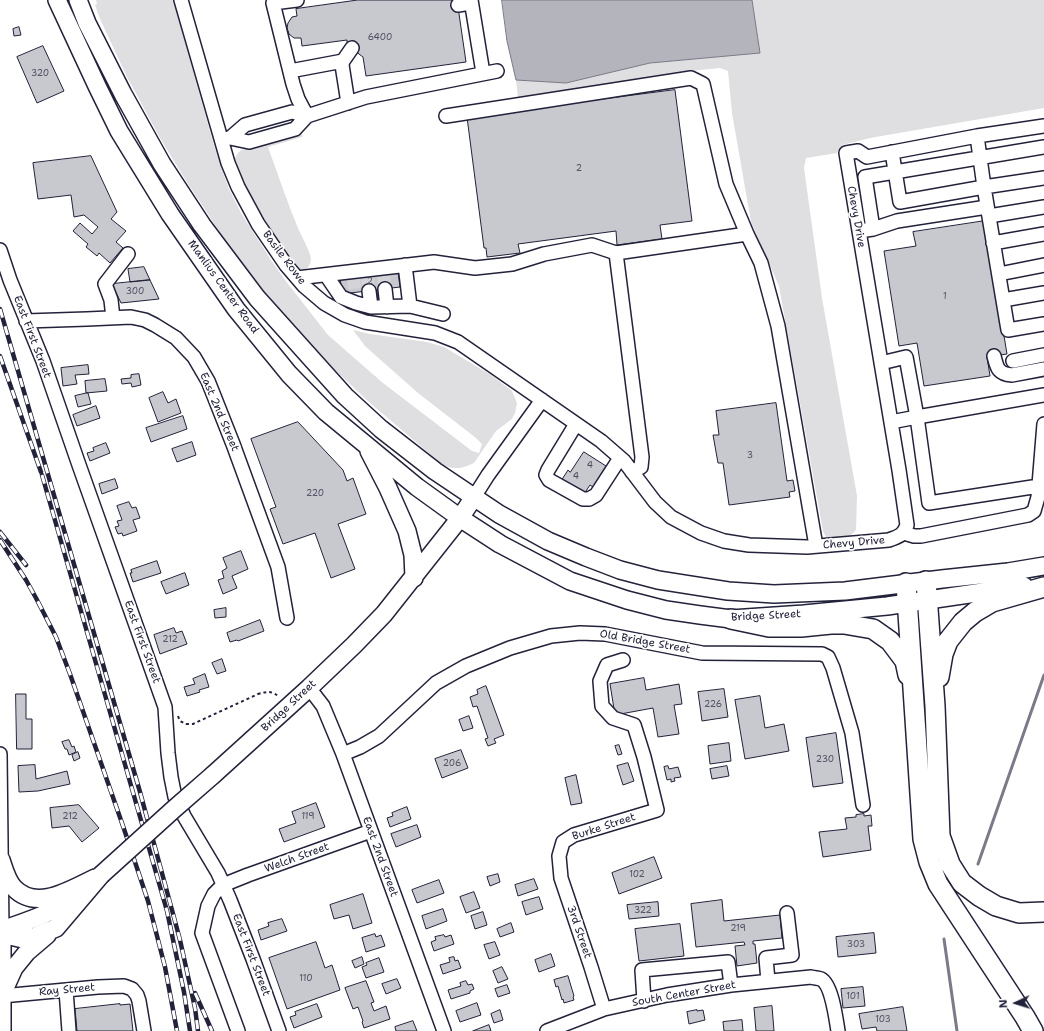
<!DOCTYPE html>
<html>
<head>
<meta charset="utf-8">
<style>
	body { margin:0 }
	#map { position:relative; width:1044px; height:1031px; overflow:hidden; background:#fff; font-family:"Shantell Sans",sans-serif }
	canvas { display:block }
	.north { position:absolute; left:996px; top:983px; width:40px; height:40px; -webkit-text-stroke:3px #fff; paint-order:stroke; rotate:266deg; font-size:11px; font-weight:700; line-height:16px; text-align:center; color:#22223b }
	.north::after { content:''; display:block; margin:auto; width:14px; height:18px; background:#22223b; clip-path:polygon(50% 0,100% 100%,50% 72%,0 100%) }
</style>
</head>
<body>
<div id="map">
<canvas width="1044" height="1031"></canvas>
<div class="north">N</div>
</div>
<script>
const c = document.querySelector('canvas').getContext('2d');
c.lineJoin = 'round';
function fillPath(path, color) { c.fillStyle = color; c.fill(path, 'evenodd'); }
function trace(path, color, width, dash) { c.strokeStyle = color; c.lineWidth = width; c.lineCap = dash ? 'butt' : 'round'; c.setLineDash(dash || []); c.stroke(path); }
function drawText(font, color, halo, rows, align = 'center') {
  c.font = font + ' "Shantell Sans",sans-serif'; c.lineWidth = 3.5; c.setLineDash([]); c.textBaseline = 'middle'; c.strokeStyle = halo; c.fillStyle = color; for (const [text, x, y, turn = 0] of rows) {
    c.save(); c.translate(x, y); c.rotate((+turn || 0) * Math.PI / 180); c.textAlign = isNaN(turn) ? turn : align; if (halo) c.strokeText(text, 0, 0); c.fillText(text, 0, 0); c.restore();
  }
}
const green = new Path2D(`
	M96 0H173L213 142 222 170 229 189 241 213 271 260 285 280 328 335 383 383 472 451 479 453 482 444 476 438 418 393 365 346 353 330 370 334 427 342 444 347 491 375 512 391 517 403 515 413 512 419 496 431 474 463 467 466 460 468H452L443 465 437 460 369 402 334 369 270 299 227 244 208 214 188 184 160 138 127 77 100 19 95 5 97 4Z
	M752 0H1044V108L870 138 842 145 837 153 806 158 804 168 822 298 857 496 856 530 846 540 827 539 823 531 779 286 751 222 732 113 728 71 720 68 690 71 518 98 516 80 566 83 650 63 760 53Z
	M301 133 303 136 302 137 268 147C278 174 287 202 298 228 301 235 311 253 311 259 310 269 303 273 294 271L257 214 234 164C234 158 237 154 241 150Z`);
const water = new Path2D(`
	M502 0H752L760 53 650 63 566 83 516 80 507 41Z`);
const stream = new Path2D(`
	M978 864 1044 675
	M944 939 957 1031`);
const building = new Path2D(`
	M358 0H457L466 62 366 76 363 57 347 45V40L302 46 301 38H294L289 34 287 28 288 23 292 17 297 16 296 9Z
	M19 27 21 35 14 36 13 29Z
	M43 46 64 91 37 103 17 57Z
	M675 90 692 221 660 225 662 239 617 245 616 231 518 244 520 253 487 257 486 248H484L467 117Z
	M91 156 117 212 111 219 126 231 116 242 123 248 110 263 99 253 97 256 86 247 88 244 73 231 80 223 92 234 98 227 84 215 74 217 71 195 38 199 33 163Z
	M985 221 1007 354 987 357 990 376 924 386 917 343 899 346 884 251 916 246 913 232Z
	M144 267 150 280 130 282 128 269Z
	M398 271 400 287 342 294 340 277Z
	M150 280 159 299 121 303 112 284Z
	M88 365 89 374 75 375 77 384 63 386 61 368Z
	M139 374 141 385 132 387 131 383 122 384 121 379 131 378V375Z
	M105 379 107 391 86 393 85 381Z
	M163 392 168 403 176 399 181 413 158 422 149 398Z
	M88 393 91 404 78 407 75 396Z
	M776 403 787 481 793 480 795 491 789 492 790 497 729 505 723 463H718L713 435H719L716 411Z
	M96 406 100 418 77 426 73 415Z
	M183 416 187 429 151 442 146 428Z
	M298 422 343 470 347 481 353 478 366 514 338 524 355 569 331 578 315 533 283 544 270 509 276 507 251 439Z
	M192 442 196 455 177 462 172 449Z
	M106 443 110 453 90 461 87 453 94 451 93 448Z
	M584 452 606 466 593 487 590 485 584 494 561 481 568 470 570 472Z
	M115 479 118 488 102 494 99 484Z
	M129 502 132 508 136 507 140 518 133 520 137 531 123 536 122 533 118 534 115 527 119 526 117 521 122 520 117 506Z
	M241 551 248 569 232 576 237 588 223 594 218 580 224 578 222 571 227 568 223 558Z
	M157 561 161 573 133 582 130 573H132L131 570Z
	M185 573 189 585 166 594 161 582Z
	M226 608V617L215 618 214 610Z
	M260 620 264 631 238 641 237 640 230 642 227 633Z
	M174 628 176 633 182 631 187 644 160 654 154 635Z
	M222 659 226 671 217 674 212 663Z
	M205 674 209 687 199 690 200 692 187 696 184 687 195 684 193 679Z
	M644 678 646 690 679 684 682 704 674 705 679 734 658 737 653 708 615 715 610 684Z
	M486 686 504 735 494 739 496 743 488 746 485 739 488 738 477 706 473 707 470 697 478 694 477 690Z
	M724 689 728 717 702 721 698 692Z
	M16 694H26V719H32V749H17Z
	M760 696 765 728 784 724 789 751 745 759 735 700Z
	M469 716 473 728 463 731 459 720Z
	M836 733 843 783 813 787 806 738Z
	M69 740 72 747 74 746 76 752 69 755 67 749H65L62 742Z
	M729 743 731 761 710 764 708 746Z
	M619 745 622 754 618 755 615 746Z
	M461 750 468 768 442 778 435 759Z
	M78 752 80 758 74 761 72 755Z
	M628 763 634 781 623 785 617 766Z
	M35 765 36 779 67 771 70 784 38 791 19 792 18 766Z
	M668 766 669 769 678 767 681 777 674 778 675 781 671 782V779L667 780 664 767Z
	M727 766 729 776 712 779 710 769Z
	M576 775 582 803 571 805 565 778Z
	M316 803 325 827 284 842 279 829 296 823 292 812Z
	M79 805 99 828 82 842 69 826 52 828 50 808Z
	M407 807 411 819 390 827 387 818 393 816 392 813Z
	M864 814V816L871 815 872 826H868L871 850 823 857 819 832 847 829 845 818 856 817V815Z
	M417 825 421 837 396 847 391 834Z
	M654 857 662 878 619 894 612 873Z
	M498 874 500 882 490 886 487 877Z
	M534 879 538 889 518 896 515 885Z
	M439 880 444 893 417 903 412 890Z
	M474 892 480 908 466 913 460 897Z
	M363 894 372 923 353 929 349 915 334 919 330 905Z
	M539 897 543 909 526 915 522 902Z
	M722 900 724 921 780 915 782 938 753 941V944H755L757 963 737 966 735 946 745 945 744 942 696 947 691 904Z
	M658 902 659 916 629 919 627 905Z
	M443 909 447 921 426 929 422 916Z
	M483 912 487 925 475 929 471 916Z
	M282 919 287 931 261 940 258 930 269 926 268 923Z
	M511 923 514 932 500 937 497 929Z
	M680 924 684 956 639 961 635 929Z
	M874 933 876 953 838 957 836 937Z
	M375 934 376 937 381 935 385 946 366 952 362 938Z
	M444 935 445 937 451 935 454 944 434 951 431 942 436 940 435 937Z
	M316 942 325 968 332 965 340 990 287 1009 269 958Z
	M495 942 500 955 489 959 484 945Z
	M551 954 555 966 539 972 535 960Z
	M362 957 364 964 355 968 352 961Z
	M454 957 455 961 458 960 461 968 443 974 440 965 450 962 449 958Z
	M379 958 384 972 366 978 362 967 367 965 366 963Z
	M502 967 508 979 498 983 493 971Z
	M568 976 574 996 573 997 574 1000 564 1003 563 999 562 1000 558 986 556 987 554 980Z
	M397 979 401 988 386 994 382 984Z
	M366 981 374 1002 371 1003 374 1011 386 1006 390 1019 364 1028 362 1022 363 1021 358 1007 353 1009 345 988Z
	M466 981 468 985 472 984 474 989 470 991V993L451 999 448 990 461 986 460 983Z
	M507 985 510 993 498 997 495 989Z
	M863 987 865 1006 843 1008 841 989Z
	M477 1003 481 1015 460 1022 456 1011Z
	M120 1004V1005L130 1004 133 1031H77L75 1009Z
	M317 1004 322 1017 294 1028 290 1017 296 1015 295 1012Z
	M772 1006 774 1031H756L754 1008Z
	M903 1007 907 1031H877L876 1027 862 1029 859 1014Z
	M500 1010 503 1020 494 1023 491 1014Z
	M697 1010V1011L703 1010 705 1020 689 1024 687 1012Z
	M742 1020 743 1031H724L723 1022Z
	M413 1021 417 1031H396L395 1027Z
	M489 1025 491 1031H473Z`);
const minorTunnel = new Path2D(`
	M383 272 385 289
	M367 274 369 291
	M353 276 355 292`);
const path = new Path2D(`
	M178 716 180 721 186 724H193L258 694C269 691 271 691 280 697`);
const minor = new Path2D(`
	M181 0 228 163 238 187 258 224 286 265 304 286 324 303 345 315 365 322 435 333 458 342 601 441 624 461 655 502 671 517 701 533 724 541 749 545 807 547 889 540C899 536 903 536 907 525L899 470 846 153 858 151 867 157 977 136 1044 126
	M297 0 273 3 293 84 298 99 307 116
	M471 0 483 73
	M458 5 471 3
	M290 71 343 61
	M348 103 342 65 343 61 352 48
	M446 116 691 78 703 84 726 184 747 234
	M977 136 984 187 1008 330 1044 324
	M230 138 249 142 295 129 307 116 366 97 497 71
	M224 139 230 138 245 125 292 112 307 116
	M892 152 900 202 984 187 1044 178
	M989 216 1044 207
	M873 229 865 177 1044 147
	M866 230 873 229 897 221 987 207
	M993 243 1044 234
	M0 250 10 280 43 361 79 465 165 707 168 753 171 777 175 797 184 816 218 873 230 900 253 959 279 1031
	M616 253 642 457 641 467 632 472
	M405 265 410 306
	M999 274 1044 265
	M326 275 341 297 356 303 371 307 410 306 443 314
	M297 278 434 262 475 268 512 264 544 254 592 245 616 253 747 234 761 263 778 326 816 546
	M385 289 387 307
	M369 291 371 307
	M1003 300 1044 293
	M113 318 111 300 105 284 128 254
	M26 321 87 319 131 317 145 320 155 325 176 338 194 357 208 381 214 396 233 444 278 567 287 618
	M994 356C997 368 998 374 1012 375L1044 369
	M1013 361 1044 355
	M881 363 906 357 917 417 891 422
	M576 424 548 470 546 475 549 480 583 499H589L596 495 620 458
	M1039 486 929 503 917 417 1044 395
	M474 497 488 475 542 400
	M904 533 914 536H921L1028 515 1034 511 1038 497 1044 424
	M309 688 313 693 323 706 343 754 444 1031
	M0 754 2 930 0 931
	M343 754 360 747 379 736 436 683 466 666 510 648 551 636 580 633 605 634 702 653 822 654 828 657 833 668 852 733 863 805
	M768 981 766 958 792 955 787 913
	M66 990 69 1031
	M2 996 98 987 124 986 132 989 137 995 139 1001 144 1031
	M644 1001 642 970 728 962 731 985
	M604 1009 591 967 561 878 559 856 563 842 574 835 657 810 644 757 634 725 613 718 602 706 600 681 607 665 623 660
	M238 1031 202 933 208 906 214 894 223 885 248 875 371 831
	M547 1031 604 1009 667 995 731 985 811 977C814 978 818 978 821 979 832 985 836 1019 838 1031`);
const major = new Path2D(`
	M57 0 97 86 119 131 170 214 236 309 289 374 326 412 417 487 460 518 500 544 570 581 627 600 666 610 700 615 731 619 804 614 887 606 1024 586
	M78 0 87 23 123 94 162 164 202 225 257 298 345 396 381 429 435 471 499 514 548 541 586 557 620 570 658 580 728 591 774 594 845 591 942 579 1008 572 1044 566
	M369 451 388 488 407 531 413 555 414 578
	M213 775 309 688 354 645 384 614 460 518 474 497
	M1 860C4 869 7 881 14 888 37 912 71 889 95 878
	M2 930 10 936 23 939 36 936 56 928 101 875
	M2 930C27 921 54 913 76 896
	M2 930V1031
	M5 988 14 968 27 952 47 935`);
const highway = new Path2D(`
	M926 581 935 706 940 836 950 864 962 883 979 896 996 906 1019 913 1044 912
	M906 583 923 839 929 862 938 884 1025 1017 1033 1031
	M731 619 769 627H801L831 624H844L873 629 890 641 905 661 908 675
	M939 677 943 654 948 641 963 622 975 612 992 602 1044 587`);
const rail = new Path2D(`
	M0 309 140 792 172 910 180 940 195 1008 198 1031
	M0 356 41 472
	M42 475 167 911 184 992 190 1031
	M0 532 26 565
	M0 540 26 580 36 598 56 637 70 674 123 826 148 901 165 967 177 1031
	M195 993 212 1031`);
const majorBridge = new Path2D(`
	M101 875 174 809 213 775`);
const numberNames = [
	["6400",380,38],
	["320",40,74],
	["2",579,169],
	["2",370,282],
	["300",135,292],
	["1",945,297],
	["3",750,456],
	["4",590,466],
	["4",576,477],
	["220",315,494],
	["212",170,640],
	["226",713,705],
	["230",825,760],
	["206",452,764],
	["212",70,817],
	["119",308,817],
	["102",637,875],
	["322",643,911],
	["219",738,929],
	["303",856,945],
	["110",306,979],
	["101",853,997],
	["103",883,1020]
];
const streetNames = [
	["Chevy Drive",856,217,80],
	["Basile Rowe",284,258,53],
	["Manlius Center Road",223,287,54],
	["East First Street",32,337,69],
	["East 2nd Street",219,412,67],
	["Chevy Drive",854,543,-5],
	["Bridge Street",766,616,-3],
	["East First Street",142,642,70],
	["Old Bridge Street",645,642,10],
	["Bridge Street",289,706,-43],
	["Burke Street",604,827,-18],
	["East 2nd Street",380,857,70],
	["Welch Street",297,858,-20],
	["3rd Street",579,932,71],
	["East First Street",251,955,69],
	["Ray Street",67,990,-5],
	["South Center Street",684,994,-10]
];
fillPath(green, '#dfdfe2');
fillPath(water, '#b4b4bc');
trace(water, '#7a7a88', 1);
trace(stream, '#7a7a88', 3);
fillPath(building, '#c8c8cf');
trace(building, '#22223b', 1);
trace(minorTunnel, '#d3d3d8', 13, [13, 6]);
trace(minor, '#22223b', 16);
trace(major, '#22223b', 20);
trace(highway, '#22223b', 22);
trace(path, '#22223b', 2, [3, 3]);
trace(minor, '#fff', 13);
trace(major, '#fff', 17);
trace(highway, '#fff', 19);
trace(rail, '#22223b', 4.5);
trace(rail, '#fff', 3, [9]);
trace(majorBridge, '#22223b', 20, []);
trace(majorBridge, '#fff', 17);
drawText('9px', '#4c4c60', null, numberNames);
drawText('11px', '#22223b', '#fff', streetNames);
</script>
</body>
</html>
